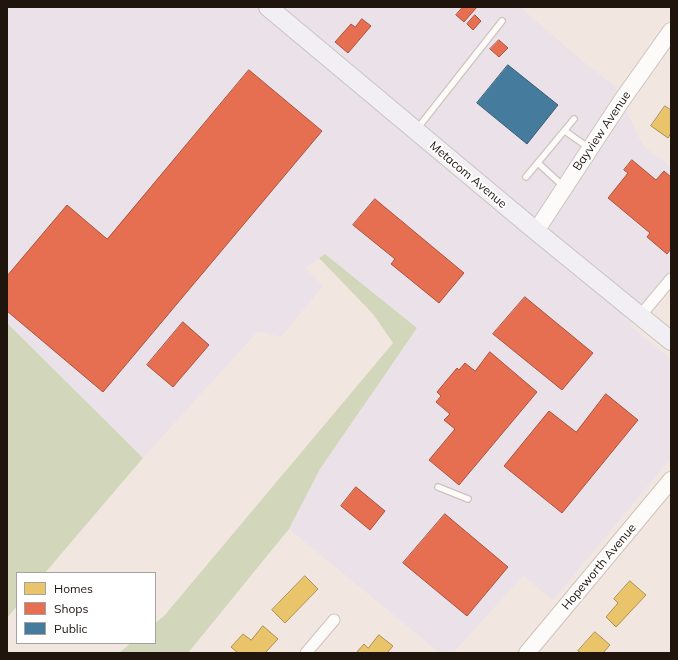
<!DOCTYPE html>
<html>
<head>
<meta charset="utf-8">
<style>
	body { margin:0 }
	#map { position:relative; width:678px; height:660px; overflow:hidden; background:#f2e7e0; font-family:Mulish,sans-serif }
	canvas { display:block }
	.frame { position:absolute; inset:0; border:8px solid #20150d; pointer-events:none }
	.legend { position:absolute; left:16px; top:572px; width:140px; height:72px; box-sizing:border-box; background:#fff; border:1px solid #a6a19e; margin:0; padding:5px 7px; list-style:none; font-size:12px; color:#20150d }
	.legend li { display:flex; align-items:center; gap:8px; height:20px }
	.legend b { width:20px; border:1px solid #a6a19e }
</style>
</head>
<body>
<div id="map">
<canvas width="678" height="660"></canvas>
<div class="frame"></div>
<ul class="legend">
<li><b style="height:11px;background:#e9c46a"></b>Homes</li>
<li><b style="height:11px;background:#e76f51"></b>Shops</li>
<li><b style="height:11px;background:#457b9d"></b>Public</li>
</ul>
</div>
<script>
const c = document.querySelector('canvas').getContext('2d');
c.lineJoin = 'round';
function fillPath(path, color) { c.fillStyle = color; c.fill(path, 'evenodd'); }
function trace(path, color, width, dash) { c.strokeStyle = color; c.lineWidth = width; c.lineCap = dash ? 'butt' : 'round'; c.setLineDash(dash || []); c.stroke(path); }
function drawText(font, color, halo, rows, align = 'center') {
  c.font = font + ' Mulish,sans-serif'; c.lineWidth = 4; c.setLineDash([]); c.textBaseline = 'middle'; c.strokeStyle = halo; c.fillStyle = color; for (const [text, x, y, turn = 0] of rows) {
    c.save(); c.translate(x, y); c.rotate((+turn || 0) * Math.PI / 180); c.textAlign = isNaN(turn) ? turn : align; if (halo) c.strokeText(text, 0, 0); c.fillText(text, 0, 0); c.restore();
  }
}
const commercial = new Path2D(`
	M7 7H520L580 59 615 86 643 146 671 167V271L629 324 671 359V458L553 600 523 576 453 653H440L289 529 320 469 417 328 325 254 305 268 323 286 281 337 258 331 143 458 7 323Z`);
const green = new Path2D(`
	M325 254 417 328 320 469 289 529 188 653H119L131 643H155V623L164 616 393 343 373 314 319 258Z
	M7 323 143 458 45 573H17V606L7 618Z`);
const homes = new Path2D(`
	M665 106 671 110V133L668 138 651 126Z
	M305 576 318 589 285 623 272 610Z
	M630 581 646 595 616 627 606 617 618 603 614 599Z
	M263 626 278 639 265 653H238L231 647 243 634 251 640Z
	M595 632 610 645 603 653H581L578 651Z
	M379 635 393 646 387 653H356L364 644 368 648Z`);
const shops = new Path2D(`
	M463 7H477L464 22 456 15Z
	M475 15 481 21 473 30 467 24Z
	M362 19 371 26 348 53 335 42 351 24 355 27Z
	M499 40 508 48 499 57 490 49Z
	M249 70 322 131 103 392 7 311V276L67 205 107 239Z
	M632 160 656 180 664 171 671 177V249L667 254 647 237 650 233 608 198 628 173 624 170Z
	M375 199 464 273 439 303 391 264 395 259 353 225Z
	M525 297 593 353 562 390 493 334Z
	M183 322 209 345 173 387 147 365Z
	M490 352 537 392 459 485 429 460 455 429 444 420 450 414 436 402 441 396 437 392 457 368 459 370 465 363 475 371Z
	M606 394 638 420 562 513 504 466 549 411 576 432Z
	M356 487 385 511 370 530 341 506Z
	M445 514 508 567 467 616 403 563Z`);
const public = new Path2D(`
	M508 65 558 105 527 144 477 103Z`);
const lane = new Path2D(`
	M417 129 502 21
	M565 131 589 148
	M538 163 563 186
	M526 177 574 119
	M438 487 468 499`);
const street = new Path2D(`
	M640 316 671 279
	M306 653 334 620`);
const secondary = new Path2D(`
	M536 231 622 100 671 31
	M527 653 671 480`);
const primary = new Path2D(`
	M268 7 536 231 671 341`);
const streetNames = [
	["Bayview Avenue",602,131,-56],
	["Metacom Avenue",468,175,40],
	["Hopeworth Avenue",599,567,-50]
];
fillPath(commercial, '#ebe1e9');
fillPath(green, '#d2d7bb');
fillPath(homes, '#e9c46a');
trace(homes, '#ad904e', 1);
fillPath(shops, '#e76f51');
trace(shops, '#ab543d', 1);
fillPath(public, '#457b9d');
trace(public, '#3a5c72', 1);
trace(lane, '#cec3bc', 8);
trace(street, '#cec3bc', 13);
trace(secondary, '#cec3bc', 18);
trace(primary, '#c9c3bf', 20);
trace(lane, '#fdfbfa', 5.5);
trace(street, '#fdfbfa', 11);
trace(secondary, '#fdfbfa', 16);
trace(primary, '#f1eff3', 18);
drawText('12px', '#20150d', '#fff', streetNames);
</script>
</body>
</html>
